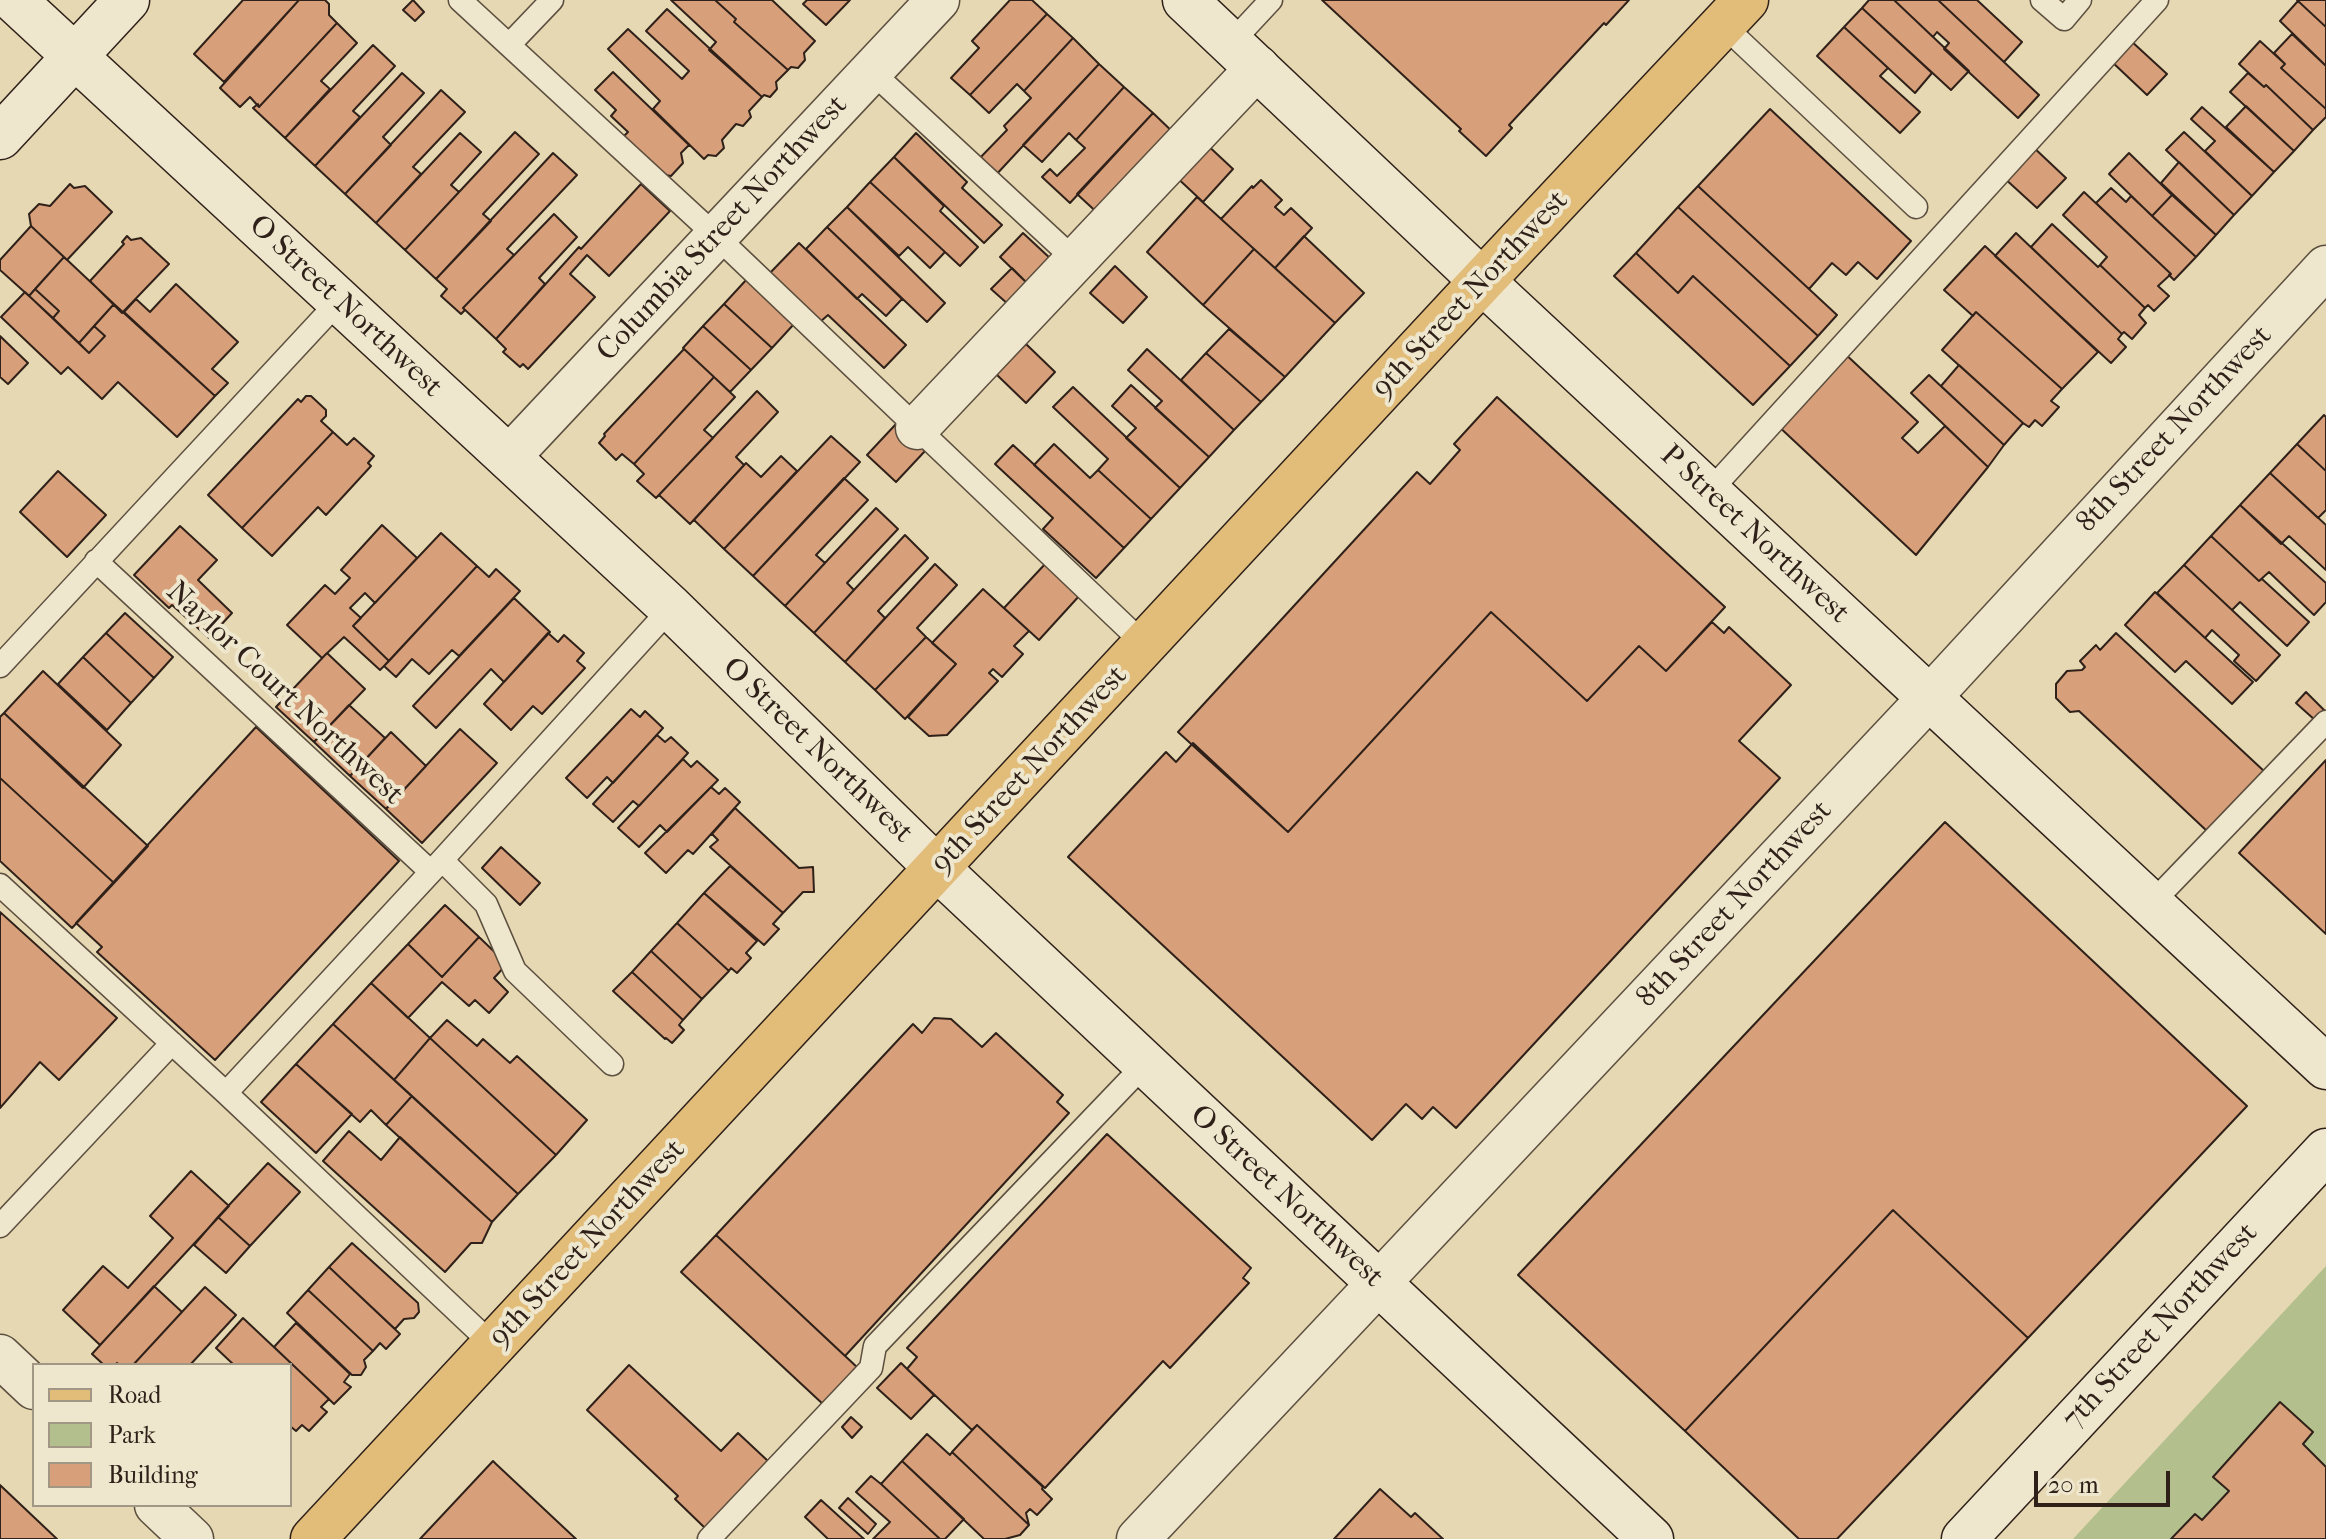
<!DOCTYPE html>
<html>
<head>
<meta charset="utf-8">
<style>
	body { margin:0 }
	#map { position:relative; width:2326px; height:1539px; overflow:hidden; background:#e5d8b2; font-family:"IM FELL French Canon",serif }
	canvas { display:block }
	.legend { position:absolute; left:32px; top:1363px; width:260px; height:144px; box-sizing:border-box; background:#eee6cd; border:2px solid #a29785; margin:0; padding:10px 14px; list-style:none; font-size:24px; color:#2f2119 }
	.legend li { display:flex; align-items:center; gap:16px; height:40px }
	.legend b { width:40px; border:2px solid #a29785 }
	.scale { position:absolute; left:2034px; top:1471px; width:136px; height:36px; box-sizing:border-box; border:4px solid #2f2119; border-top:0; padding-left:10px; font-size:24px; line-height:28px; white-space:nowrap; color:#2f2119; -webkit-text-stroke:6px #eee6cd; paint-order:stroke }
</style>
</head>
<body>
<div id="map">
<canvas width="2326" height="1539"></canvas>
<ul class="legend">
<li><b style="height:10px;background:#e2bc79"></b>Road</li>
<li><b style="height:22px;background:#b3bf8d"></b>Park</li>
<li><b style="height:22px;background:#d8a07a"></b>Building</li>
</ul>
<div class="scale">20 m</div>
</div>
<script>
const c = document.querySelector('canvas').getContext('2d');
c.lineJoin = 'round';
function fillPath(path, color) { c.fillStyle = color; c.fill(path, 'evenodd'); }
function trace(path, color, width, dash) { c.strokeStyle = color; c.lineWidth = width; c.lineCap = dash ? 'butt' : 'round'; c.setLineDash(dash || []); c.stroke(path); }
function drawText(font, color, halo, rows, align = 'center') {
  c.font = font + ' "IM FELL French Canon",serif'; c.lineWidth = 8; c.setLineDash([]); c.textBaseline = 'middle'; c.strokeStyle = halo; c.fillStyle = color; for (const [text, x, y, turn = 0] of rows) {
    c.save(); c.translate(x, y); c.rotate((+turn || 0) * Math.PI / 180); c.textAlign = isNaN(turn) ? turn : align; if (halo) c.strokeText(text, 0, 0); c.fillText(text, 0, 0); c.restore();
  }
}
const green = new Path2D(`
	M2326 1266V1539H2073Z`);
const building = new Path2D(`
	M243 0H299L224 82 194 54Z
	M299 0H325L329 4V15L337 23 259 107 250 97 240 107 220 88Z
	M413 0 424 12 415 21 403 10Z
	M671 0H715L736 19 734 22 788 70 776 82 777 89 770 97 764 95 762 97 709 50 716 42Z
	M715 0H772L815 41 804 53 805 60 798 68 791 67 788 70 734 22 736 19Z
	M807 0H850L826 25 803 4Z
	M1010 0H1032L1047 14 970 95 951 78 979 48 972 41Z
	M1322 0H1629L1606 25 1604 23 1509 125 1512 128 1486 156 1459 131 1461 129Z
	M1869 0H1894L1969 71 1951 90 1862 8Z
	M1894 0H1938L2039 95 2018 118 1944 49 1949 43 1937 32 1933 37Z
	M1938 0H1977L2022 42 2004 62Z
	M2297 0H2326V27L2298 1Z
	M2298 1 2326 27V66L2280 21Z
	M1862 8 1932 73 1915 93 1844 27Z
	M667 9 762 97 749 111 751 117 743 126 736 124 722 140 724 148 716 156 708 155 704 159 653 109 660 101 608 49 628 29 682 79 689 71 646 31Z
	M1047 14 1073 38 1024 91 1017 84 989 113 970 95Z
	M337 23 357 43 321 81 330 89 285 138 253 108 258 104 259 107Z
	M1844 27 1888 68 1880 76 1920 112 1900 133 1817 56Z
	M2292 34 2326 66V109L2281 68 2285 64 2274 53Z
	M1073 38 1099 64 994 177 977 161 1007 130 1004 126 1031 98 1024 91Z
	M2130 40 2167 74 2147 95 2111 61Z
	M2260 41 2285 64 2281 68 2326 109V117L2313 130 2266 85 2264 87 2239 64Z
	M373 45 395 66 353 111 360 117 315 166 285 138Z
	M1099 64 1124 87 1076 140 1069 133 1042 162 1023 145Z
	M613 72 689 145 681 153 683 163 671 176 660 174 622 138 628 132 611 116 616 110 595 90Z
	M402 73 424 93 383 137 391 145 345 194 315 166Z
	M2248 73 2264 87 2266 85 2313 130 2294 151 2230 92Z
	M1124 87 1153 113 1070 203 1042 177 1050 169 1057 176 1085 148 1076 140Z
	M441 90 465 112 413 167 421 174 376 223 345 194Z
	M2246 106 2294 151 2274 172 2226 127Z
	M2202 107 2274 172 2252 196 2205 151 2215 141 2191 119Z
	M1770 109 1911 241 1877 279 1858 262 1846 275 1832 263 1809 289 1698 186Z
	M1153 113 1178 137 1103 218 1077 194Z
	M515 132 539 154 483 214 491 221 436 279 405 250Z
	M2184 132 2252 196 2234 215 2166 150Z
	M460 133 481 152 451 185 459 192 405 250 376 223Z
	M916 133 967 182 962 188 1002 225 984 243 894 157Z
	M1203 141 1233 169 1203 202 1172 173Z
	M2031 145 2066 178 2037 208 2002 176Z
	M553 153 577 175 507 249 514 255 463 308 465 310 461 314 441 296 447 289 436 279Z
	M2129 153 2172 195 2152 216 2109 174Z
	M894 157 944 206 940 211 978 247 960 266 870 182Z
	M2179 162 2234 215 2216 235 2161 183Z
	M1261 180 1282 200 1275 207 1284 215 1291 208 1312 228 1275 268 1221 219 1252 186 1253 188Z
	M870 182 945 252 930 268 908 247 899 256 847 207Z
	M70 184 74 188 85 186 112 212 67 260 31 226 29 214 39 204 50 206Z
	M641 184 670 211 609 276 587 255 570 274 595 297 528 369 523 364 520 367 503 352 506 349 496 339 579 247 581 249Z
	M1698 186 1837 315 1818 336 1678 207Z
	M2111 188 2126 202 2131 196 2196 257 2174 280 2169 275 2171 274 2096 203Z
	M2084 192 2171 274 2158 286 2169 296 2154 311 2148 305 2145 308 2100 265 2107 257 2063 215Z
	M2172 195 2216 235 2196 257 2152 216Z
	M1197 197 1254 249 1203 305 1147 252Z
	M847 207 945 303 927 322 827 227Z
	M1678 207 1818 336 1790 366 1693 276 1678 293 1636 253Z
	M554 214 577 237 539 278 545 284 496 339 463 308Z
	M2052 224 2098 267 2100 265 2145 308 2139 315 2146 323 2132 339 2124 332 2122 334 2031 247Z
	M31 226 64 257 29 296 0 270V260Z
	M827 227 902 299 886 316 862 294 857 299 806 249Z
	M1023 233 1052 260 1029 285 1000 257Z
	M2016 233 2122 334 2118 339 2126 347 2111 363 1995 256Z
	M127 236 131 240 141 238 169 264 122 313 90 281 124 244 122 242Z
	M1304 236 1364 293 1335 323 1275 268Z
	M799 243 906 345 884 368 828 315 820 322 769 274Z
	M1985 246 2098 352 2062 389 1976 312 1973 316 1944 290Z
	M1254 249 1335 323 1285 377 1203 305Z
	M1636 253 1678 293 1693 276 1790 366 1753 405 1614 276Z
	M64 257 114 304 79 343 53 318 59 311 35 289Z
	M1115 266 1147 297 1123 323 1090 293Z
	M1012 268 1029 285 1009 305 991 289Z
	M747 279 794 324 772 348 724 304Z
	M176 284 238 342 212 369 228 383 215 396 124 312 136 299 150 312Z
	M35 289 59 311 53 318 29 296Z
	M25 292 89 353 105 336 94 326 114 304 215 396 177 437 118 382 102 399 68 367 61 374 1 317Z
	M724 304 772 348 751 370 703 326Z
	M1976 312 2062 389 2051 401 2059 407 2042 426 2035 420 2029 427 2023 423 1942 350Z
	M94 326 105 336 89 353 79 343Z
	M703 326 751 370 730 392 683 348Z
	M1229 329 1285 377 1261 402 1206 353Z
	M0 336 28 363 8 384 0 377Z
	M1026 344 1055 372 1026 403 996 374Z
	M684 349 714 377 634 464 622 454 616 460 599 443 605 436 604 434Z
	M1147 349 1234 430 1209 457 1155 408 1162 401 1128 370Z
	M1842 351 1918 422 1902 438 1918 453 1945 426 1988 467 1916 555 1775 423Z
	M1206 353 1261 402 1234 430 1181 380Z
	M1959 365 2023 423 2004 445 1941 386Z
	M1929 375 2004 445 1988 467 1911 393Z
	M714 377 735 397 704 430 713 438 656 498 637 481 644 474 634 464Z
	M1131 385 1209 457 1180 488 1126 438 1136 428 1112 406Z
	M1073 387 1180 488 1151 519 1098 470 1108 459 1053 407Z
	M757 391 778 412 736 457 744 465 690 524 659 495Z
	M306 396H311L326 410V416L321 421 333 432 242 528 208 495 298 399 301 402Z
	M1497 397 1725 607 1666 671 1639 646 1587 701 1491 612 1288 832 1178 732 1417 472 1430 484 1460 450 1454 444Z
	M2324 415 2326 417V471L2297 444Z
	M896 424 925 451 896 482 867 455Z
	M333 432 347 445 354 438 374 456 368 463 371 466 326 515 318 507 272 556 242 528Z
	M831 436 860 462 753 576 724 549Z
	M1054 444 1090 478 1098 470 1151 519 1124 548 1034 465Z
	M2297 444 2326 471V510L2318 518 2270 473Z
	M1013 445 1124 548 1096 578 1043 529 1053 518 995 464Z
	M781 456 797 471 724 549 694 520 746 463 761 477Z
	M58 471 106 515 67 557 20 512Z
	M2270 473 2326 525V570L2289 536 2281 544 2240 505Z
	M844 478 868 500 816 555 825 563 785 606 753 576Z
	M2240 505 2326 583V602L2314 615 2269 572 2259 581 2211 536Z
	M876 508 898 529 847 583 854 590 814 633 785 606Z
	M382 525 417 558 375 603 365 593 350 608 361 618 353 626 389 661 380 670 344 637 322 658 287 625 325 585 335 594 350 578 341 570Z
	M180 526 217 560 198 580 232 613 209 638 172 605 169 608 134 575Z
	M441 533 477 566 389 661 353 626Z
	M905 535 928 558 878 611 885 618 845 662 814 633Z
	M2211 536 2259 581 2262 579 2309 622 2287 646 2240 602 2232 610 2184 565Z
	M1046 563 1080 595 1039 640 1004 608Z
	M935 564 957 585 917 628 926 637 875 690 845 662Z
	M2184 565 2280 655 2256 681 2234 661 2239 655 2212 630 2205 638 2157 593Z
	M477 566 489 577 496 569 520 591 459 656 452 650 429 674 412 659 396 677 384 666Z
	M983 589 1029 631 1014 646 1023 654 1002 677 993 669 989 673 998 681 947 735 929 736 908 717 956 664 932 643Z
	M2155 592 2253 682 2232 704 2186 661 2175 672 2125 625Z
	M514 598 550 632 504 682 491 669 436 728 413 706Z
	M1491 612 1587 701 1639 646 1666 671 1712 622 1724 633 1729 627 1791 685 1739 741 1780 778 1456 1128 1433 1107 1422 1119 1406 1104 1372 1140 1068 857 1166 752 1176 762 1193 743 1288 832Z
	M125 613 173 657 154 678 106 633Z
	M106 633 154 678 131 703 83 657Z
	M548 633 558 642 564 635 584 653 577 661 585 668 542 714 533 706 511 730 484 704Z
	M2116 633 2265 772 2208 832 2079 711 2070 712 2056 698V684L2067 671 2082 670 2085 667 2080 661 2096 645 2100 650Z
	M926 637 956 664 905 719 875 690Z
	M327 653 365 689 314 742 276 707Z
	M83 657 131 703 107 730 58 684Z
	M43 671 121 745 83 788 4 713Z
	M2306 692 2325 711 2316 721 2296 703Z
	M349 705 385 738 350 776 314 742Z
	M631 709 640 717 645 711 663 728 613 783 607 777 587 798 566 778Z
	M4 713 148 846 114 883 0 778V717Z
	M256 727 399 861 215 1060 97 952 102 947 76 923Z
	M460 729 497 763 422 843 386 809Z
	M391 732 426 766 386 809 350 776Z
	M657 735 665 742 671 737 688 753 639 806 633 801 613 822 593 804Z
	M683 759 691 767 697 761 718 780 667 832 660 825 639 847 618 828Z
	M2326 760V934L2239 853Z
	M0 778 114 883 72 928 0 861Z
	M711 787 719 794 725 788 740 802 693 854 688 850 666 873 645 853Z
	M735 808 799 868 813 867 814 892H803L783 913 710 847 718 840 712 834Z
	M1945 822 2247 1106 2028 1338 1893 1210 1685 1431 1518 1275Z
	M501 847 540 883 520 905 482 868Z
	M730 866 783 913 773 924 779 929 764 945 704 893Z
	M704 893 757 941 746 953 751 958 737 973 731 968 729 971 677 923Z
	M445 905 479 937 442 977 408 944Z
	M0 912 117 1018 59 1080 40 1062 0 1108Z
	M677 923 729 971 702 999 651 951Z
	M479 937 507 964 494 978 508 992 489 1013 475 1000 469 1006 442 982 408 1018 371 983 408 944 442 977Z
	M651 951 702 999 683 1020 632 972Z
	M632 972 683 1020 679 1025 684 1030 672 1043 666 1038 665 1039 613 991Z
	M371 983 430 1038 394 1080 333 1024Z
	M934 1018 951 1019 982 1047 996 1033 1063 1095 1057 1102 1069 1113 845 1356 716 1235 913 1024 922 1033Z
	M447 1020 477 1046 483 1039 510 1063 517 1056 587 1120 556 1155 430 1038Z
	M333 1024 412 1096 386 1125 371 1110 360 1122 296 1064Z
	M430 1038 556 1155 518 1194 394 1080Z
	M296 1064 352 1114 316 1153 261 1102Z
	M412 1096 518 1194 492 1222 386 1125Z
	M349 1131 381 1160 400 1137 492 1222 482 1243H471L445 1272 323 1161Z
	M1107 1134 1251 1268 1243 1278 1249 1283 1170 1368 1163 1361 1045 1488 977 1425 972 1430 907 1369 917 1357 907 1348Z
	M268 1163 300 1192 250 1246 218 1217Z
	M191 1171 229 1206 100 1345 63 1310 103 1266 128 1288 173 1238 150 1216Z
	M1893 1210 2028 1338 1837 1539H1799L1685 1431Z
	M218 1217 250 1246 226 1273 194 1245Z
	M716 1235 859 1369 825 1406 681 1272Z
	M352 1243 418 1303 419 1312 414 1318 404 1319 395 1329 329 1267Z
	M329 1267 400 1334 386 1349 380 1343 373 1351 308 1290Z
	M154 1286 182 1312 133 1365H120L117 1363 115 1365H104L92 1354Z
	M205 1287 236 1315 190 1365H133Z
	M308 1290 373 1351 364 1360 366 1367 361 1375H352L287 1313Z
	M243 1318 329 1399 321 1407 327 1412 309 1431 302 1425 296 1431 290 1426V1365H234L216 1348Z
	M296 1323 350 1374 344 1382 351 1387 334 1404 274 1347Z
	M901 1363 934 1395 911 1419 877 1388Z
	M629 1365 721 1451 738 1433 769 1462 706 1529 675 1499 678 1496 587 1410Z
	M2280 1402 2313 1432 2303 1444 2326 1467V1539H2171L2195 1514 2202 1520 2229 1491 2213 1477Z
	M851 1417 862 1427 852 1438 842 1427Z
	M977 1425 1043 1487 1042 1489 1052 1499 1037 1515 1030 1509 1026 1513 1029 1525 952 1452Z
	M927 1434 950 1455 952 1452 1029 1525 1020 1535 1005 1539H984L902 1461Z
	M493 1461 496 1464 576 1539H420Z
	M902 1461 964 1519 945 1539H940L881 1484Z
	M871 1476 881 1484 940 1539H873L890 1522 856 1492Z
	M0 1485 57 1539H0Z
	M1380 1489 1411 1517 1415 1513 1443 1539H1334Z
	M848 1498 876 1524 868 1534 839 1508Z
	M821 1500 864 1539H828L805 1517Z`);
const lane = new Path2D(`
	M460 0 717 237 1145 645
	M2042 0 2064 19 2080 0
	M1723 25 1916 207
	M1231 43 1271 0
	M509 45 552 0
	M871 71 1075 260
	M1709 492 2157 0
	M96 561 431 872
	M0 666 339 301
	M442 860 486 904 515 971 612 1064
	M0 885 226 1093 494 1346
	M2151 904 2326 722
	M226 1093 442 860 671 608
	M0 1226 172 1043
	M709 1539 871 1368 875 1346 1145 1064`);
const street = new Path2D(`
	M917 428 1258 67
	M508 458 938 0
	M0 1356 34 1388
	M156 1505 192 1539
	M1138 1539 1929 698 2326 267`);
const secondary = new Path2D(`
	M14 0 671 608 938 869 1651 1539
	M1185 0 1482 281 2326 1067
	M0 137 127 0
	M1964 1539 2326 1151`);
const primary = new Path2D(`
	M313 1539 1482 281 1746 0`);
const streetNames = [
	["Columbia Street Northwest",723,229,-47],
	["9th Street Northwest",1471,295,-47],
	["O Street Northwest",345,307,43],
	["8th Street Northwest",2175,430,-47],
	["P Street Northwest",1754,535,43],
	["Naylor Court Northwest",284,694,43],
	["O Street Northwest",817,751,44],
	["9th Street Northwest",1030,770,-47],
	["8th Street Northwest",1735,905,-47],
	["O Street Northwest",1286,1197,43],
	["9th Street Northwest",588,1244,-47],
	["7th Street Northwest",2161,1327,-47]
];
fillPath(green, '#b3bf8d');
fillPath(building, '#d8a07a');
trace(building, '#2f2119', 2);
trace(lane, '#5c4f3f', 25);
trace(street, '#5c4f3f', 45);
trace(secondary, '#2f2119', 47);
trace(primary, '#2f2119', 47);
trace(lane, '#eee6cd', 22);
trace(street, '#eee6cd', 42);
trace(secondary, '#eee6cd', 44);
trace(primary, '#e2bc79', 44);
drawText('30px', '#2f2119', '#eee6cd', streetNames);
</script>
</body>
</html>
